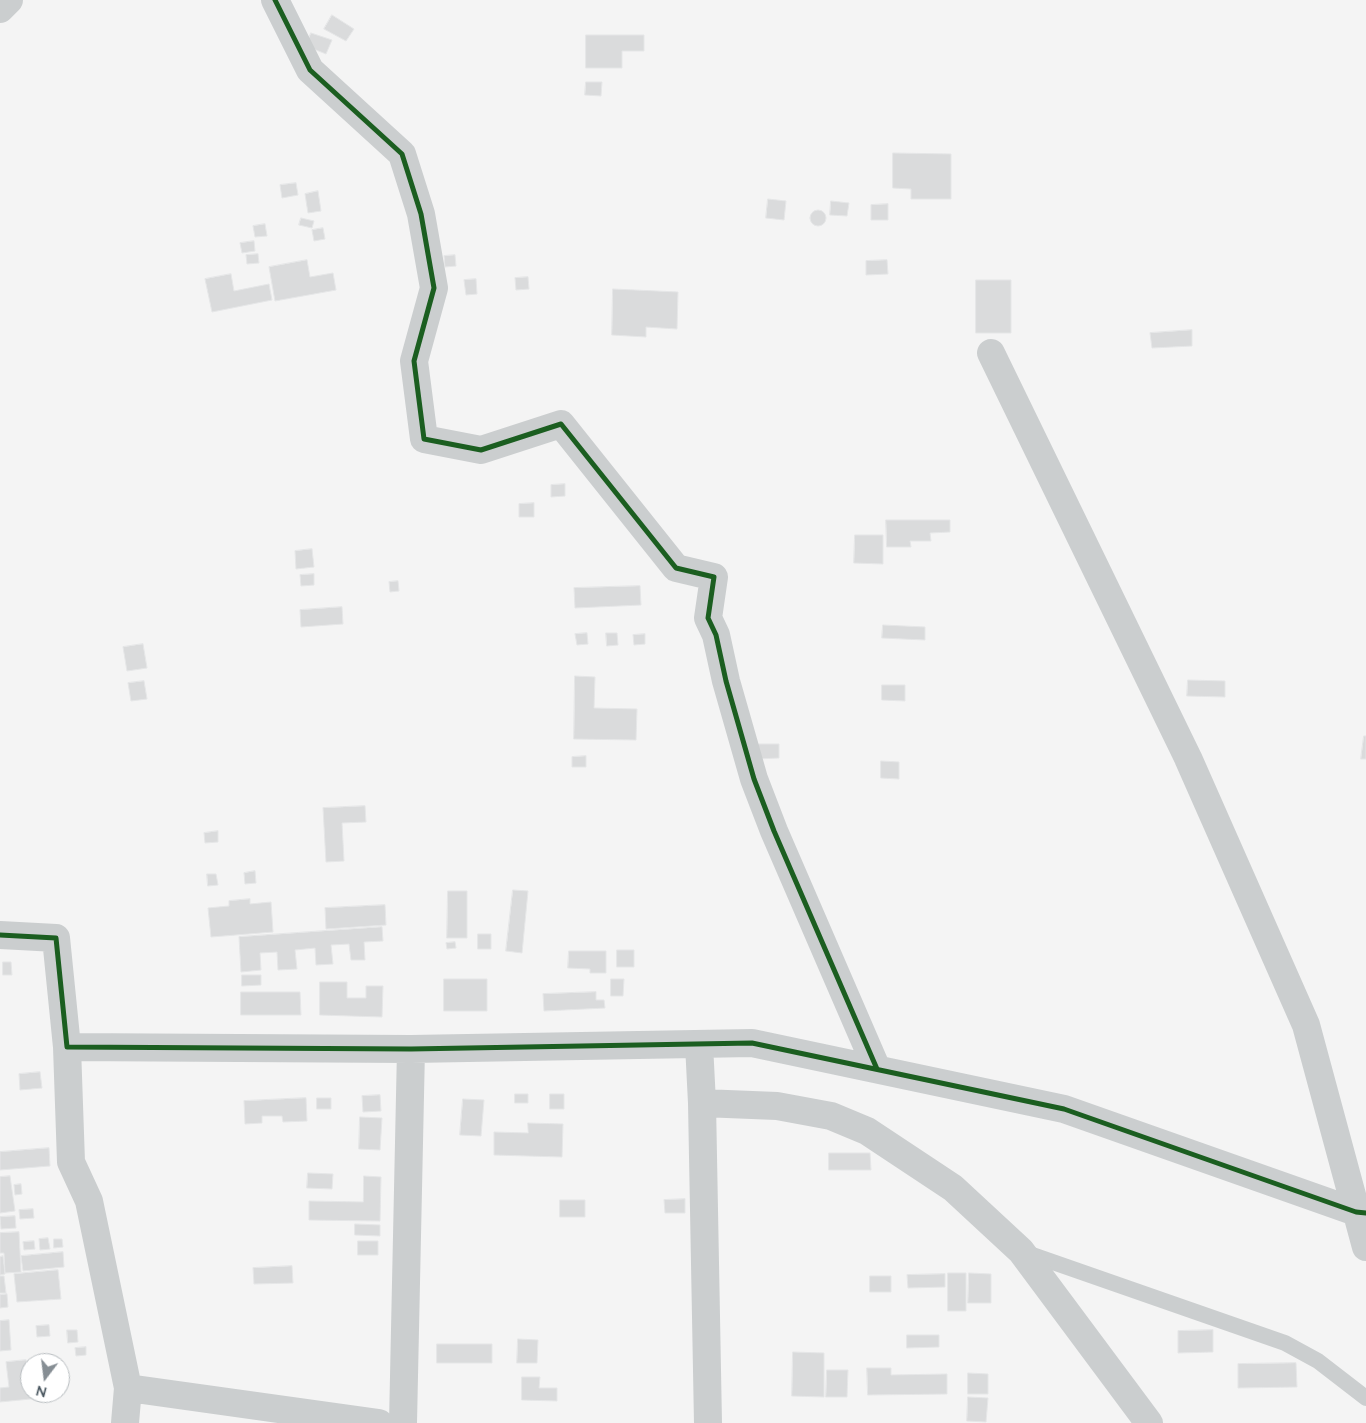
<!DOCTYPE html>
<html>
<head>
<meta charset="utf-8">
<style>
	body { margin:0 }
	#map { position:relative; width:1366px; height:1423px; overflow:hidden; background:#f4f4f4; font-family:Mulish,sans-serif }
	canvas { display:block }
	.north { position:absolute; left:20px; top:1353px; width:50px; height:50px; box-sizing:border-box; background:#fff; border:1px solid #b7bcbf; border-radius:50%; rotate:195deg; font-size:14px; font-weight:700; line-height:20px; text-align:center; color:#4a5760 }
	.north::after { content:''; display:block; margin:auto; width:18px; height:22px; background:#868e94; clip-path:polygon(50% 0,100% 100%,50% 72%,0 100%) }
</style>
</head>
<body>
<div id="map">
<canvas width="1366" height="1423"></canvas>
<div class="north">N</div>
</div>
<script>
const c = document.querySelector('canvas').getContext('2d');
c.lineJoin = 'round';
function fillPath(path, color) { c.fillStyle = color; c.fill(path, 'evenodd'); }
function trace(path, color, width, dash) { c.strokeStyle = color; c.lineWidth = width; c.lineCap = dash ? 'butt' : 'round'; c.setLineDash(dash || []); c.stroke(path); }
const building = new Path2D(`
	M332 15 354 29 346 41 324 29Z
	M311 33 332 40 326 54 306 46Z
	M586 35H644V51H622V68H586Z
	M586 82H602L601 96 585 95Z
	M893 153 951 154V199H911V189L893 188Z
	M296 183 298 195 282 198 280 185Z
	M318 191 321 211 308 213 305 194Z
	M768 199 786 201 784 220 766 218Z
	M831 201 849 203 847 216 830 215Z
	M888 204V220H871V205Z
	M810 218a8 8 0 1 1 16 0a8 8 0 1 1-16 0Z
	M301 218 314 221 312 228 299 225Z
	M265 224 267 236 255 237 253 226Z
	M323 228 325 239 314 241 312 230Z
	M254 241 255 251 242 253 240 243Z
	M258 254 259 263 247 264 246 255Z
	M455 255 456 266 445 267 444 256Z
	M307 260 310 277 333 273 336 290 275 301 269 267Z
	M887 260 888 274 866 275V261Z
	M231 274 234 291 269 284 272 300 212 312 205 279Z
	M528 277 529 289 516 290 515 278Z
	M476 279 477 294 466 295 464 280Z
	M976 280H1011V333H976Z
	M613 289 678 292 677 329 646 327V337L612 335Z
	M1192 330V346L1152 348 1150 333Z
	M565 484V496L551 497V485Z
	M534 503V517H519V504Z
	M886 520H950V532L930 533 931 541H910L911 547H887Z
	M855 535H883V564L854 563Z
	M312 549 314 567 296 569 295 551Z
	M314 574V585L301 586 300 575Z
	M398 581 399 591 390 592 389 582Z
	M640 586 641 605 575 608 574 588Z
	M342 607 343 624 301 627 300 610Z
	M883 625 925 627V640L882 638Z
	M587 633 588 644 577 645 575 634Z
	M606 633H617L618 645 607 646Z
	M645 634V644L634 645 633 635Z
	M143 644 147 668 127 671 123 647Z
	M575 676 595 677 594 708 637 709 636 740 574 739Z
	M1188 680 1225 681V697L1187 696Z
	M144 681 147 699 131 701 128 683Z
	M882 685H905V701L882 700Z
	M1364 736H1366V759H1361Z
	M757 744H779V758L757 759Z
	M586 756V767H572V757Z
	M881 761 899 762V779L881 778Z
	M365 806 366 822 342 823 344 861 326 862 323 808Z
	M218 831V842L205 843 204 833Z
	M255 871 256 883 245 884 244 873Z
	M207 874H216L218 885 208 886Z
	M513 890 528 891 522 953 506 951Z
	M448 891H467V938H447Z
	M250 899V904L271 902 273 932 211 937 208 908 229 906V901Z
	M385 905 386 925 326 929 325 908Z
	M382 927 383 941 364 942 365 960H351L349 944 331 945 333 964 316 965 315 948 295 950 297 969 278 970 277 952 260 953 261 970 241 972 239 937Z
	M478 934H491V949H478Z
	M455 942 456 948 447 949 446 943Z
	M617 950H634V967H617Z
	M569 951H606V973H590V969L568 968Z
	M3 962H11L12 975H3Z
	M242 975H261V985L242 986Z
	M444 979H487V1011H444Z
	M611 979H624L623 996H611Z
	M320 982H347V998H366V986H383L382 1017 320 1015Z
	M241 992H300L301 1015H241Z
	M596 992V1000H604L605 1008 544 1011 543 994Z
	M40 1072 42 1088 20 1090 19 1074Z
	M515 1094H528V1103H515Z
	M550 1094H564V1109H550Z
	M380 1095 381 1111 363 1112 362 1096Z
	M306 1098 307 1121 283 1122 282 1116H262V1123L245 1124 244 1101Z
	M317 1098H331V1109H317Z
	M463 1099 484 1100 481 1136 460 1135Z
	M360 1117 382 1118 380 1150 359 1149Z
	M528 1123 563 1124 562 1157 494 1155V1132L528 1133Z
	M49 1148 50 1166 0 1170V1152Z
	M829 1153H870L871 1170H829Z
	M308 1173 333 1174 332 1189 307 1188Z
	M10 1176 15 1211 0 1213V1177Z
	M364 1176 381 1177 380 1221 309 1220V1201L363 1202Z
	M21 1184 22 1194 15 1195 14 1185Z
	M685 1199V1213H665L664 1200Z
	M560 1200H585V1217H560Z
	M33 1209 34 1218 20 1219 19 1210Z
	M15 1216 16 1228 1 1229 0 1217Z
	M355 1224 380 1225V1236L355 1235Z
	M19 1232 21 1272 5 1273 4 1253H0V1233Z
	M48 1238 50 1249 40 1250 39 1239Z
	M54 1239H62L63 1247 54 1248Z
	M34 1241 35 1249 24 1250 23 1242Z
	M358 1241H378V1255H358Z
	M63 1252 64 1267 23 1271 21 1256Z
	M3 1256 5 1274 0 1275V1257Z
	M292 1266 293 1283 254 1284 253 1268Z
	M58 1270 61 1299 17 1302 14 1274Z
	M948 1273H966V1311H948Z
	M969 1273 991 1274V1303H968Z
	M945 1274V1287L908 1288 907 1275Z
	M0 1276H4L6 1293H0Z
	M870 1276H891V1292H870Z
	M7 1294 8 1307 0 1308V1295Z
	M9 1320 11 1350 0 1351V1321Z
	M49 1325 50 1336 37 1337 36 1326Z
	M67 1330H77L78 1342 68 1343Z
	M1213 1330V1352L1178 1353V1331Z
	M907 1335H939V1347L907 1348Z
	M518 1339 538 1340 537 1363H517Z
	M437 1344H492V1363H437Z
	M86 1347V1355L76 1356 75 1348Z
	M793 1352 824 1353V1397L792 1396Z
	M26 1360 30 1393H51V1397L0 1402V1388L9 1387 6 1362Z
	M1296 1363 1297 1387 1238 1388V1364Z
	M867 1368H891V1375L947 1374V1394L868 1395Z
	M827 1370H848L847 1397H826Z
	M968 1373 988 1374V1394H968Z
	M522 1377H540L539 1388H557V1401L522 1400Z
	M968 1397 988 1398 986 1422 967 1421Z`);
const service = new Path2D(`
	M1024 1252 1285 1343 1318 1361 1366 1398`);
const minor = new Path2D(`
	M275 0 310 70 402 154 421 214 434 288 414 361 424 439 481 450 561 424 676 568 714 577 708 618 716 635 726 681 754 779 774 831 877 1069
	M0 9 9 0
	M991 353 1188 758 1306 1025 1366 1247
	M0 935 56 938 67 1047 411 1049 752 1043 1064 1109 1356 1212 1366 1213
	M699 1044 702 1103 708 1423
	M67 1047 71 1162 89 1201 128 1388 379 1423
	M702 1103 777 1106 831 1116 867 1131 953 1188 1021 1251 1149 1423
	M125 1423 128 1388
	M403 1423 411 1049`);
const cycleway = new Path2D(`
	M275 0 310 70 402 154 421 214 434 288 414 361 424 439 481 450 561 424 676 568 714 577 708 618 716 635 726 681 754 779 774 831 877 1069
	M0 935 56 938 67 1047 411 1049 752 1043 1064 1109 1356 1212 1366 1213`);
fillPath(building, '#dadbdc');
trace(building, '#e5e6e7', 1);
trace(service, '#cbcecf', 16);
trace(minor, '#cbcecf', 28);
trace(cycleway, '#1b5e20', 5);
</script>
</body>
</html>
